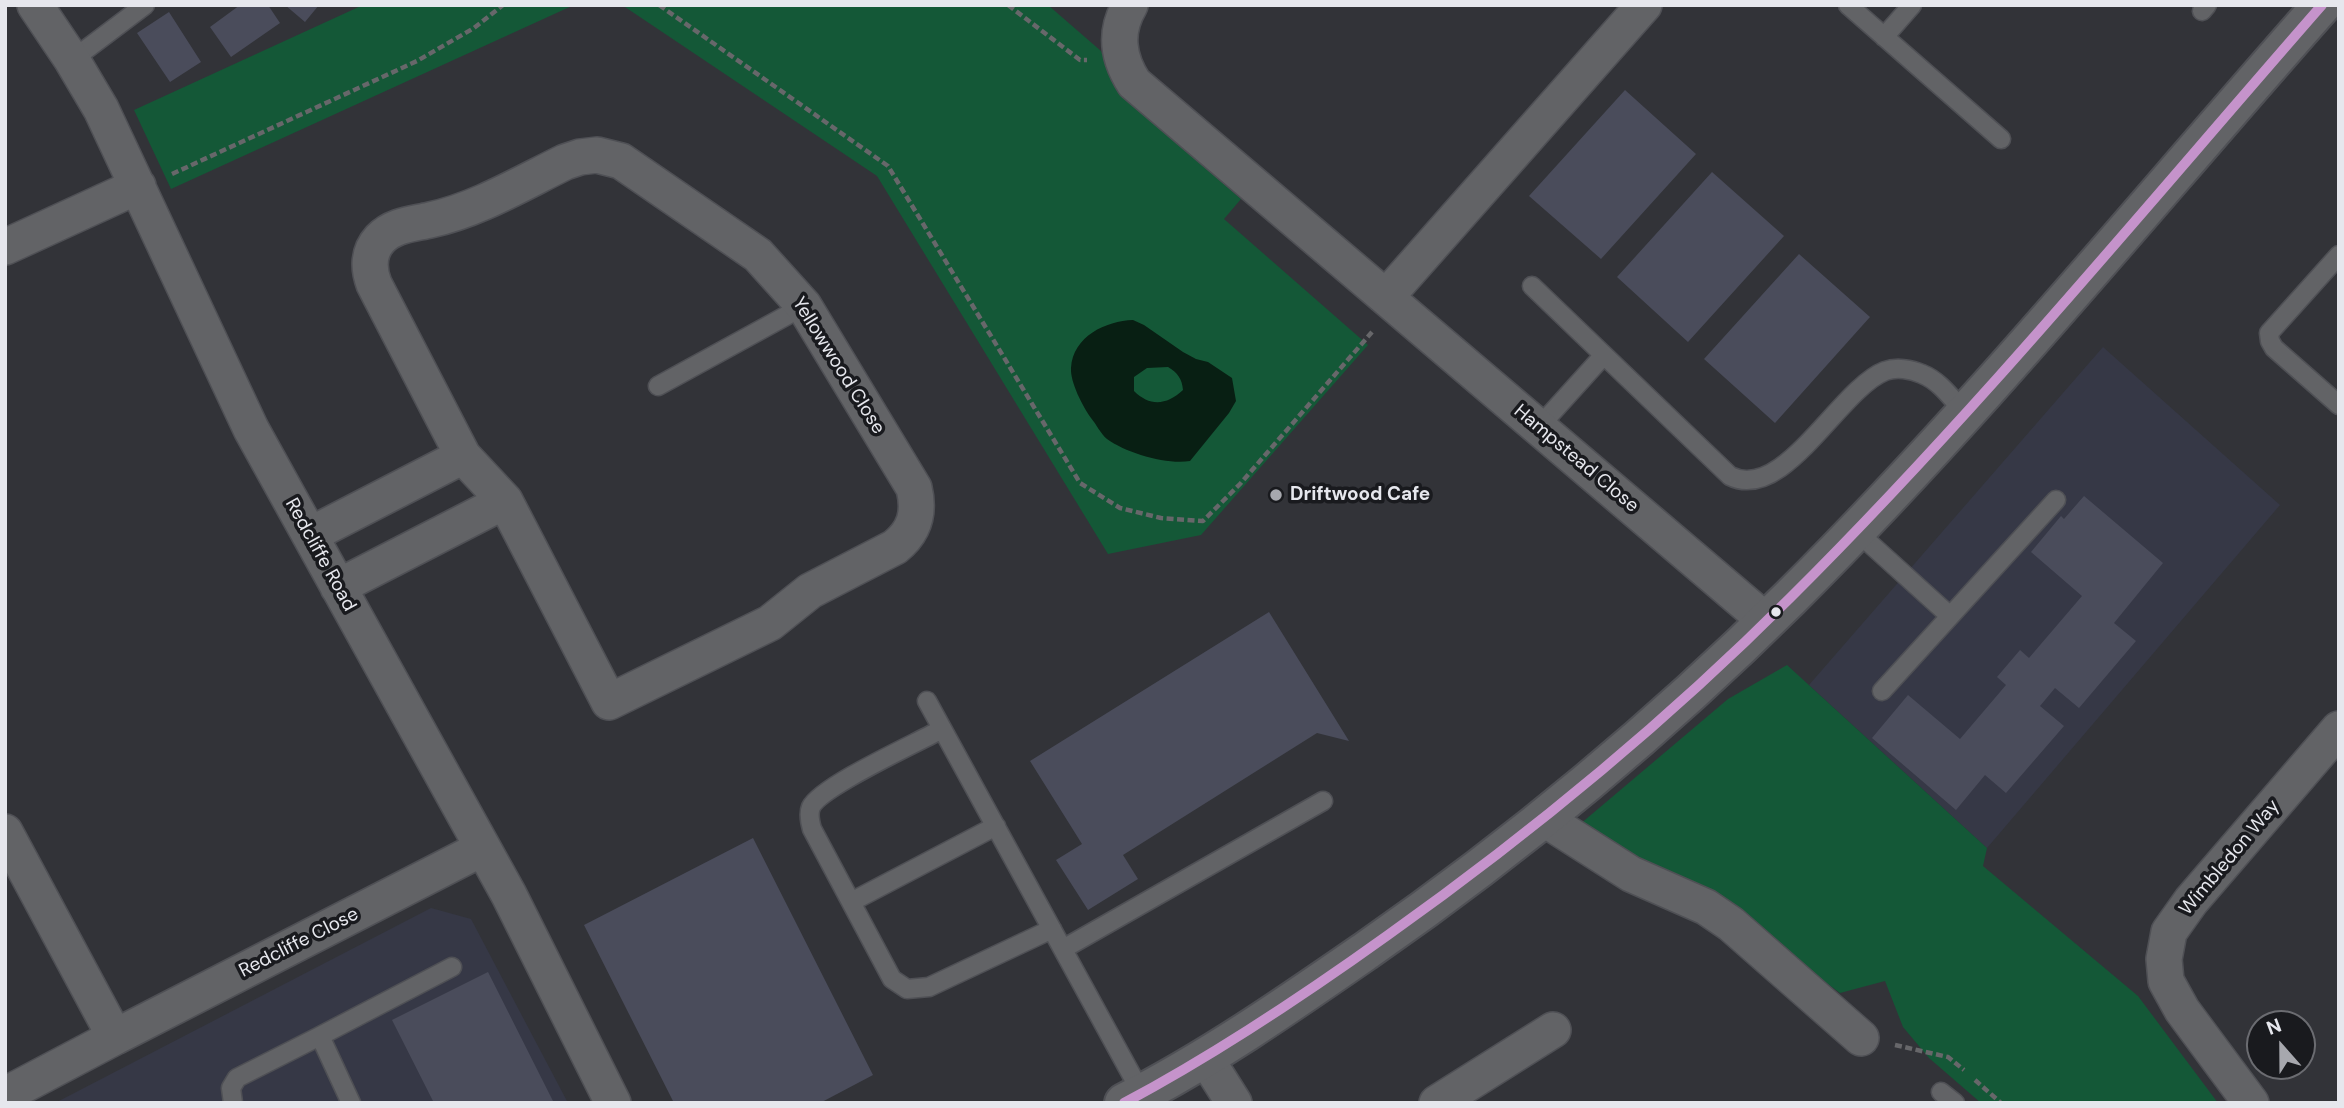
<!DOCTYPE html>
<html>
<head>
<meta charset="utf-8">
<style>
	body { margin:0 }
	#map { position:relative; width:2344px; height:1108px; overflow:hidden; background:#323338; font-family:"DM Sans",sans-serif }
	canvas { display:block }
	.frame { position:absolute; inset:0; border:7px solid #e6e7ed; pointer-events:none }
	.north { position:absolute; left:2246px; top:1010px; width:70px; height:70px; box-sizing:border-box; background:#191a1e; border:2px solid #6b6c71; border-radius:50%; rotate:339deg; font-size:19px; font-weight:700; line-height:28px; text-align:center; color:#e6e7ed }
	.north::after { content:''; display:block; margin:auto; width:24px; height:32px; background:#a7a8ae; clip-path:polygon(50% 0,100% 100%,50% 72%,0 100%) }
</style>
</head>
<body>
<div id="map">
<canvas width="2344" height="1108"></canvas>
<div class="frame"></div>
<div class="north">N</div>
</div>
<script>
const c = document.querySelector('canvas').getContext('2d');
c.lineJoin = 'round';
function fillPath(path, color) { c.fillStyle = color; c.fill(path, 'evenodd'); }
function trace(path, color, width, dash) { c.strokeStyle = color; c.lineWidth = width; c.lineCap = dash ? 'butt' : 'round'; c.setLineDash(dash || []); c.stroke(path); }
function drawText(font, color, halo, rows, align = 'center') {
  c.font = font + ' "DM Sans",sans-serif'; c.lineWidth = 7; c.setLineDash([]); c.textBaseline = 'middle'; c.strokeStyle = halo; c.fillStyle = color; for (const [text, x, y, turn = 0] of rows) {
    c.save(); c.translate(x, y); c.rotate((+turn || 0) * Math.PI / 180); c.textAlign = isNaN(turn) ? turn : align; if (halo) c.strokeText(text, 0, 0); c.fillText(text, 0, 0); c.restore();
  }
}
const built = new Path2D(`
	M2103 347 2280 505 1987 848 1809 685Z
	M431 908 471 919 568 1103H55Z`);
const green = new Path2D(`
	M363 5H574L171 189 134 110Z
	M622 5H1048L1101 51 1117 91 1241 199 1224 219 1368 345 1201 535 1108 554 877 176Z
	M1787 665 1987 848 1983 866 2138 996 2218 1103H1981L1929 1058 1903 1027 1885 981 1840 993 1798 962 1727 899 1671 881 1579 825 1728 699Z`);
const water = new Path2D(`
	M1133 320 1144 325 1183 352 1196 359 1208 362 1232 378 1236 401 1229 413 1190 461C1167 465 1126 453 1107 439 1101 434 1096 424 1091 418 1083 407 1070 382 1071 368 1073 336 1106 321 1133 320ZM1168 367C1178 373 1182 379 1183 390 1167 405 1150 407 1134 391V377L1147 368Z`);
const building = new Path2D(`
	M240 5H268L280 23 231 57 210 27Z
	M285 5H319L305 22Z
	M169 12 201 62 170 82 137 33Z
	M1625 90 1696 154 1601 259 1529 196Z
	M1712 172 1784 236 1688 342 1617 277Z
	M1799 254 1870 317 1775 423 1704 359Z
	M2084 496 2163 563 2114 623 2136 641 2079 708 2055 688 2040 706 2064 726 2006 793 1985 775 1956 810 1872 738 1908 695 1960 739 2006 685 1997 677 2020 650 2029 658 2082 596 2031 552 2061 516 2064 519Z
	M1269 612 1349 741 1317 733 1123 855 1138 879 1088 910 1056 860 1082 844 1030 761Z
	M753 838 873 1075 820 1103H674L584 925Z
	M488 972 554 1103H434L392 1020Z`);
const path = new Path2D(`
	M659 5 888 166 1080 483 1120 508 1161 518 1203 521 1240 484 1372 332
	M1008 5 1080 60H1087
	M172 174 417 61 474 28 503 5
	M1895 1045 1948 1057 1964 1070
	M1975 1080 2001 1103`);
const lane = new Path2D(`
	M1848 5 2001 139
	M2202 11 2207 5
	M1884 37 1912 5
	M72 60 145 5
	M2339 255 2269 333 2270 341 2274 348 2339 405
	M1532 286 1730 476C1784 503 1839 389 1885 371 1896 367 1911 369 1922 374 1940 381 1952 399 1965 413
	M658 386 804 306
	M1538 428 1603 356
	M1855 530 1950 616
	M1882 691 2056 500
	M927 701 1142 1094
	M942 729C917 743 821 786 811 807 808 814 810 822 812 829L892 979 907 989 929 987 1052 929
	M851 902 996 826
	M1063 949 1323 801
	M320 1036 452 967
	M1941 1092 1955 1103
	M233 1103 231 1088 237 1078 320 1036 351 1103`);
const street = new Path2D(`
	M35 5 72 60 101 109 251 429 509 895 613 1103
	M1130 5C1114 32 1118 58 1134 83L1766 621
	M597 155 621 161 758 255 804 306 914 488C920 513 915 531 895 547L810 591 770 623 609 702 505 501 463 456 374 284C368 268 368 252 380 239 393 225 413 224 430 220 477 210 522 183 565 162L580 157Z
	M5 247 138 186
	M1386 297 1644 5
	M310 535 463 456
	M338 587 505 501
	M1543 818 1631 874 1706 907 1731 924 1861 1038
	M5 832 115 1037 5 1095
	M115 1037 483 848
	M1205 1057 1234 1103
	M1437 1103 1553 1030
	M2251 1103 2182 1010 2166 981 2164 959 2169 932 2191 901 2339 729`);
const secondary = new Path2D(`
	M1124 1103C1210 1059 1289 1004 1367 950 1518 845 1660 727 1790 598 1978 411 2146 204 2322 5`);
const bus1 = new Path2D(`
	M1124 1103C1216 1054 1303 996 1388 935 1530 834 1666 722 1790 598 1978 411 2147 205 2322 5`);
const markers = [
	[1276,495,7,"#a7a8ae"],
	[1776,612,6,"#e6e7ed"]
];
const streetNames = [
	["Yellowwood Close",838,366,58],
	["Hampstead Close",1576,459,40],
	["Redcliffe Road",320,555,61],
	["Wimbledon Way",2230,858,-50],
	["Redcliffe Close",299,943,-27]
];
const poiNames = [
	["Driftwood Cafe",1290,495]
];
fillPath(built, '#363846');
fillPath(green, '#145837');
fillPath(water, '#081f13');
fillPath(building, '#4a4c5b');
trace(lane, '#4f5055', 21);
trace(street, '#4f5055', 38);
trace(secondary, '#4f5055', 42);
trace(path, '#67676a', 4.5, [7, 3.5]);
trace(lane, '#626366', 18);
trace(street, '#626366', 35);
trace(secondary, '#626366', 38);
trace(bus1, '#c593cb', 10);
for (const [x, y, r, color] of markers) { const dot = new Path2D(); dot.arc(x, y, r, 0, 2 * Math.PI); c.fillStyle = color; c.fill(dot); trace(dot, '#191a1e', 2.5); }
drawText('19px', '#e6e7ed', '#191a1e', streetNames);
drawText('bold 19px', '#e6e7ed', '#191a1e', poiNames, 'left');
</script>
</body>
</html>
